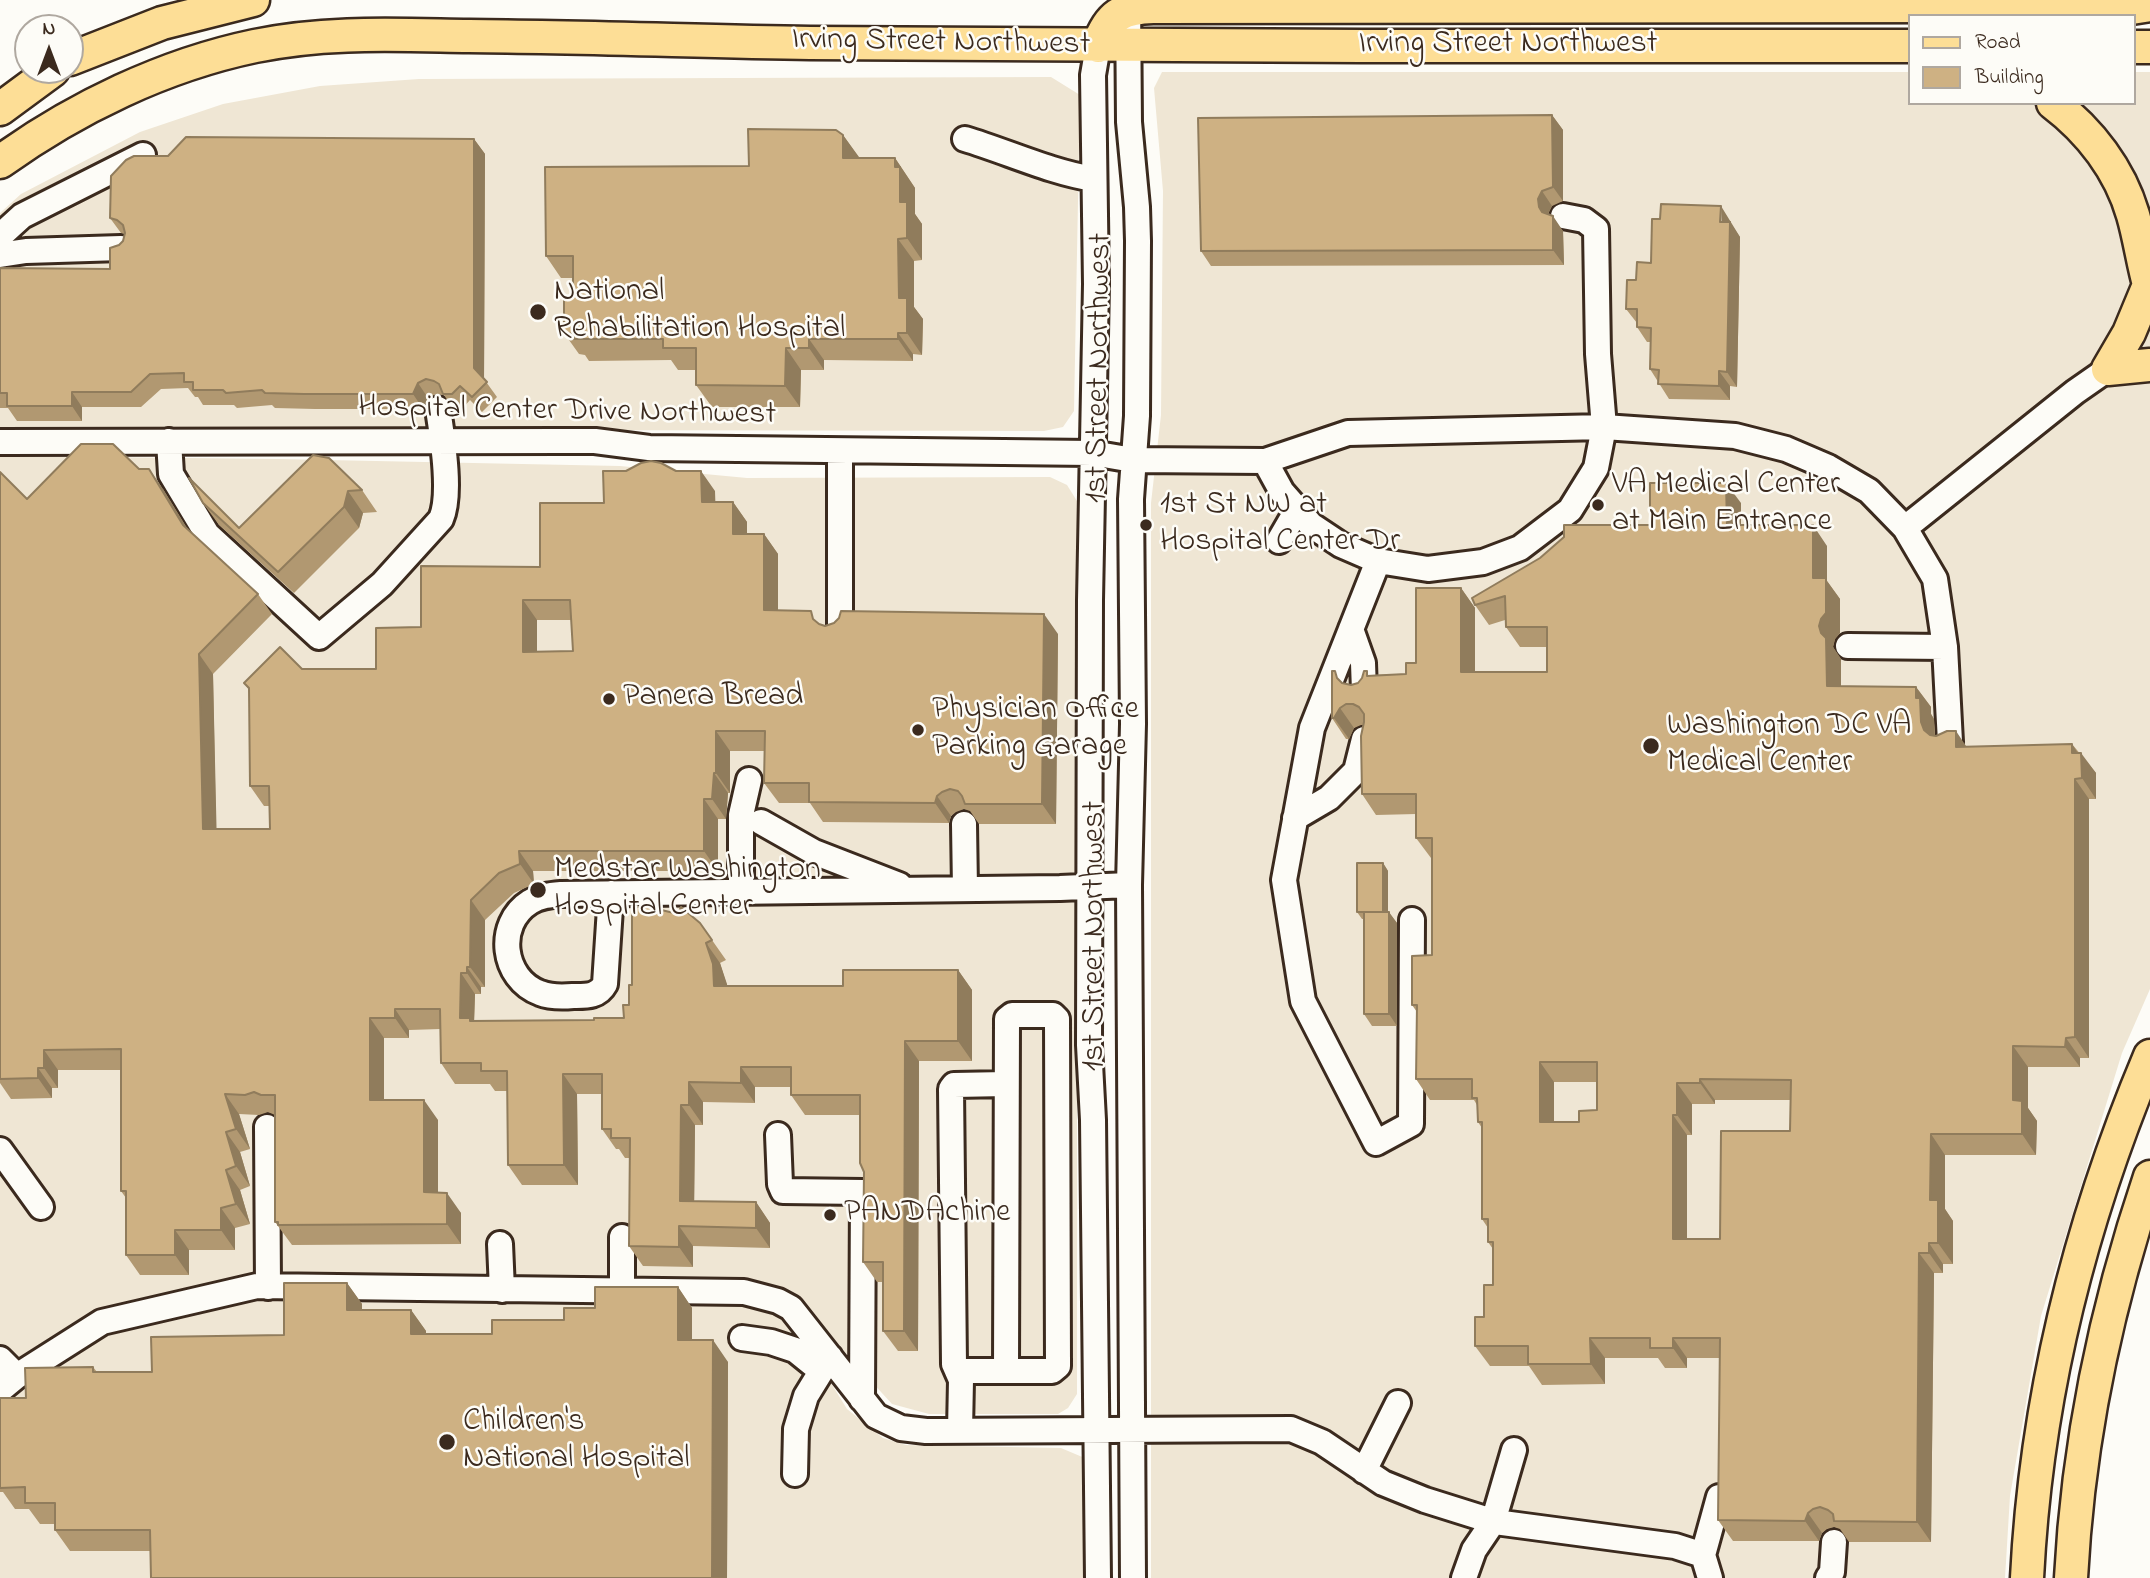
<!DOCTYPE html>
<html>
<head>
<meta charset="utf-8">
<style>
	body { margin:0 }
	#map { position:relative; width:2150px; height:1578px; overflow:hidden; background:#fdfcf7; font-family:"Indie Flower",sans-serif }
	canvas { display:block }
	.legend { position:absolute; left:1908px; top:14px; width:228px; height:91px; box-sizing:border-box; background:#fdfcf7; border:2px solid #afa8a0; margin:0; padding:9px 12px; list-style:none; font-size:21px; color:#3b2a1e }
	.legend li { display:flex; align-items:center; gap:14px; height:35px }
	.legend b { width:35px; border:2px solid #afa8a0 }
	.north { position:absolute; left:14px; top:14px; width:70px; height:70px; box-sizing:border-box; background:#fdfcf7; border:2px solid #afa8a0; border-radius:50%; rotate:0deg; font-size:19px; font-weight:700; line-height:28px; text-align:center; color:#3b2a1e }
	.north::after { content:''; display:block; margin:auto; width:24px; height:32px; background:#3b2a1e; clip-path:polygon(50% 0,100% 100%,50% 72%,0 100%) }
</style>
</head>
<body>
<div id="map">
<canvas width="2150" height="1578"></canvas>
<ul class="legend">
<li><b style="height:9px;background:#fdde96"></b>Road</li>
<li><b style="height:19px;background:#ceb183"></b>Building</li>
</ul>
<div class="north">N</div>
</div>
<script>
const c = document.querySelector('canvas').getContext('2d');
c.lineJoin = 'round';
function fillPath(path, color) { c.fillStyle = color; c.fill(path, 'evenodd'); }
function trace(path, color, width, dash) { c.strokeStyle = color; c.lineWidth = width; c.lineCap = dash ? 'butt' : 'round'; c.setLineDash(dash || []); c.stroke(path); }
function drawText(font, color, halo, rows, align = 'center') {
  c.font = font + ' "Indie Flower",sans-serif'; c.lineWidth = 5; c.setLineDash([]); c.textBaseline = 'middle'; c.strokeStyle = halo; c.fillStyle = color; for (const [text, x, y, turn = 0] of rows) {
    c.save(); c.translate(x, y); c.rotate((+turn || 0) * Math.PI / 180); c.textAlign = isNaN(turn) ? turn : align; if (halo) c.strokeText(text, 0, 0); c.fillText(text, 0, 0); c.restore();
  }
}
const built = new Path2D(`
	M1162 72H1910V103H2134V72H2150V989L2122 1053 2041 1316 2010 1496 2005 1578H1151V503L1161 415 1163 191 1154 88Z
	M1051 77 1080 95 1074 411 1063 427 1044 431 0 429V213L21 194 140 132 223 104 320 86 419 79Z
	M0 456 278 459 620 466 747 478 1050 477 1067 485 1077 501V1394L1068 1408 1058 1414H929L892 1404 795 1298 761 1282 683 1280H224L142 1299 88 1314 0 1376Z
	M714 1299 755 1304 778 1313 800 1333 847 1409 883 1438 906 1445 1061 1448 1087 1459V1578H0V1402L60 1356 119 1328 190 1308 262 1300Z`);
const minor = new Path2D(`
	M1128 0 1129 122 1137 207 1138 241 1137 416 1131 499 1133 724 1129 885 1133 1578
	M1098 46 1093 75 1096 284 1090 600 1089 1045 1093 1120 1098 1578
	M965 139C1008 152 1050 172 1094 179
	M0 236 22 216 143 155
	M0 255 26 251 121 248
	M169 441 171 474 207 534 319 637 382 584 441 519C452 494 442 436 438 409
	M0 442 562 441H595L649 448 1092 453 1133 460 1265 461 1348 433 1604 427 1735 436 1786 449 1828 467 1869 491 1905 528 1935 579 1945 647 1950 742
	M840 451V631
	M1265 461 1282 492 1311 525 1341 545 1378 561 1428 569 1483 562 1520 548 1570 510 1596 468 1604 427 1598 354 1596 229 1584 220 1563 216
	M1905 528 2075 392 2108 369
	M1279 541 1297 510
	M1378 561 1312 728 1284 880 1303 1001 1376 1143 1411 1124 1412 920
	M1351 629 1363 663 1364 691
	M1848 646 1945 647
	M1295 818 1329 798 1356 771 1364 739
	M761 822 814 852 899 885
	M964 824 965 889
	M611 893 605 984C598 997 586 996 573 996 562 997 550 997 540 993 502 979 495 924 530 902 540 896 550 895 561 894L1060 888 1129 885
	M741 893V815L749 780
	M267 1127 268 1287
	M778 1135 780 1184 783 1191 863 1192 862 1399
	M0 1150 41 1207
	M500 1244 502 1290
	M622 1292V1237
	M742 1338 771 1342 795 1350 821 1371
	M0 1359 17 1376
	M957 1369 960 1371H1052L1058 1366 1057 1019 1053 1015H1012L1007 1019 1006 1371
	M0 1390 17 1376 102 1322 257 1286 744 1292 778 1301 791 1308 876 1416 901 1428 926 1431 1291 1429 1322 1442 1383 1483 1425 1500 1495 1522 1675 1546 1703 1555 1710 1578
	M960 1431 961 1380 954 1364 951 1089 954 1085 1006 1084
	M1364 1471 1398 1403
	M795 1474 796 1429 806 1396 830 1357
	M1703 1555 1719 1497
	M1464 1578 1474 1550 1493 1522 1514 1450
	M1828 1578 1832 1572 1834 1542`);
const major = new Path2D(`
	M1098 46C1109 15 1121 8 1153 7L1952 6 2125 9 2150 5
	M2134 47H2150
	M70 59 162 23 253 0
	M2053 103C2090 131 2120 170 2133 215 2140 239 2143 264 2150 288
	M0 109 53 70
	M0 162C75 108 164 65 255 46 326 31 398 35 469 36 582 37 696 41 810 43 1177 47 1543 46 1910 46
	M2108 369 2129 333 2149 285
	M2108 369 2150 365
	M2027 1578C2036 1398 2080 1222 2150 1056
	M2071 1578C2078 1442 2106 1307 2150 1177`);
const wall = new Path2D(`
	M1552 115 1563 130V201L1552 206 1548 214 1563 231 1564 265 1211 266 1201 251Z
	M843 135 859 158H895L915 188V214L922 224V260L914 261V307L923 319 922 355 913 354V361L824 360V370H801L800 407H712L696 385V370H678L671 360 589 361 585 355 579 354 564 333 573 297V278H561L546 256 749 166Z
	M474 139 485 154 484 379 497 397 482 412 470 400 462 409H453L444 395 436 394 428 398 423 409H315L275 408 272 405 237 408 234 405H203L198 397H195L188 388 161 389 141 407H82V421H17L8 408H0V268L110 269 119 245 123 241 125 234 121 233 110 218 168 156Z
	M1731 221V224L1740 237 1737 387 1730 386V400L1669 399 1650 369V342H1647L1637 327V323L1626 309 1636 280 1651 263Z
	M313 455 362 490 377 512 363 513 359 528 294 593 219 525 203 503 239 528Z
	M0 472 27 499 163 489 187 528 258 594 272 614 213 674 216 829H270V806H264L250 786 249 690 244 683 302 669H376L421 627 540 567 604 503 715 491V502H733L747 522V534H764L778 554V611L820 624 825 626 1058 634 1056 824H979L970 811 964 809 956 812 951 816 949 823 823 822 810 803H779L764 783 765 751H730V793H728L726 819H718V871H533L534 884 514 893 485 920V987H481V994H475L474 1021 594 1020 624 1018 629 1005 632 985 700 923 726 960 720 963 727 986H843L958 970 972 990V1061H919L918 1351H898L883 1331V1282H877L863 1262 864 1172 860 1115H805L791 1095V1087H755V1103L703 1102V1125H695L694 1201 756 1202 770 1223V1248L693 1246V1267L643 1266 629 1246 630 1158H625L619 1149H616L602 1129V1094H577L578 1185H522L508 1165 507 1091H495L490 1084H455L441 1063 440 1029 409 1030V1038H384V1100L438 1120V1192L461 1213V1244L292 1245 275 1222V1115L268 1112 259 1115 239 1114 250 1149 240 1152 250 1186 240 1190 250 1224 235 1228V1250H189V1275H140L126 1255V1198L121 1191V1070H58V1088H52V1098L11 1099 0 1083ZM537 620H571L573 651 537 652Z
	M1741 503V525L1827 546V581L1840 599V633L1835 639 1833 647 1841 659V686L1916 687 1931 707V714L1934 719 1935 736 1967 747 2072 744 2096 773V799H2089V1058H2080V1067H2028V1108L2037 1121 2036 1155H1945V1209L1953 1221V1264H1943V1273H1934L1931 1542H1849L1840 1529 1834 1527 1827 1529 1822 1533 1819 1541H1733L1718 1520 1720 1358H1687V1368H1665L1658 1358H1605V1384L1542 1385 1529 1366H1490L1475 1346 1493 1285V1249L1488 1242V1228L1482 1219V1128L1478 1122 1477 1105 1474 1100H1430L1416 1079 1417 1012 1412 1005 1432 955V858H1431L1416 838V814L1376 815 1362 794 1364 725H1361L1354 728 1349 739H1346L1332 718 1344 684 1351 685 1358 683 1371 675 1406 674 1416 663 1461 588 1475 608V672H1547V647H1520L1506 627 1505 620 1489 625 1475 605 1650 525ZM1554 1082H1597V1110L1579 1122H1554ZM1715 1100H1791L1790 1131 1720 1239H1687V1135H1692V1104H1715Z
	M1383 863 1388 871V912L1397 923V1026H1372L1364 1014V919H1362L1357 912Z
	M347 1283 362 1304V1310H411L426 1331V1334H492L564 1320 595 1308 678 1287 692 1308V1340L728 1362 727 1578H151L150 1551H70L55 1530V1524H40L29 1509H15L3 1492H0V1398H26L93 1367 97 1372H152L284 1335Z`);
const shadedWall = new Path2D(`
	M1552 115 1563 130V201L1553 187Z
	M843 135 859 157 858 179 843 158Z
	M474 139 485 154 484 383 474 368Z
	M895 158 915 188V214L922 224V260L907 238 900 202Z
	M1542 191 1552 206 1548 214 1549 222 1539 207 1538 199Z
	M1721 206 1740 237 1737 387 1727 372Z
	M1553 216 1563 231 1564 265 1553 250Z
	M898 239 914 261V307L923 319 922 355 907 333 899 298Z
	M898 333 913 354V361L898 339Z
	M809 339 824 360V370L809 348Z
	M786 348 801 370 800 407 785 386Z
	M1719 371 1730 386V400L1719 386Z
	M418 383 428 398 423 409 413 394Z
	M72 392 82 407V421L72 406Z
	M149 469 163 489 197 545 183 525Z
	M701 471 715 491 716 522 702 502Z
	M1726 483 1741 503V546L1727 525Z
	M348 491 363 513 359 528 344 507Z
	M733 502 747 522V554L733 534Z
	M1813 525 1827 546V581L1840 599V633L1835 639 1833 647 1841 659V706L1827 686 1821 633 1819 626 1821 619 1813 578Z
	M764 534 778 554V631L764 610Z
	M1461 588 1475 608V693L1461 672Z
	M523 600 537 620V672L523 652Z
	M1044 614 1058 634 1056 824 1042 804Z
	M199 654 213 674 217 849 203 829Z
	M1916 687 1931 707V714L1934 719 1935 743 1924 730 1921 722 1916 698Z
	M1340 708 1354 728 1349 739 1334 718Z
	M716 731 730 751V793L716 773Z
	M1956 731 1970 752 1956 747Z
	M2072 744 2081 758V753L2096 773V799L2082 778 2072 753Z
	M714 773 728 793 726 819 712 799Z
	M2075 779 2089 799V1058L2075 1037Z
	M937 796 951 816 949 823 935 803Z
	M704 799 718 819V871L704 851Z
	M519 851 533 871 534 884 520 864Z
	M1383 863 1388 871V919L1383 912Z
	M471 900 485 920V987L470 967Z
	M1389 912 1397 923V1026L1389 1014Z
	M706 943 720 963 727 984 728 1006 714 986Z
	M467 967 481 987V994L467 973Z
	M958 970 972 990V1061L958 1041Z
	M461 973 475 994 474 1024 460 1018Z
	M395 1009 409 1030V1038L395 1018Z
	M370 1018 384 1038V1120L370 1100Z
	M2066 1038 2080 1058V1067L2065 1047Z
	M905 1041 919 1061 918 1351 904 1331Z
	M2013 1046 2028 1067V1108L2037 1121 2036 1155 2022 1134 2013 1100Z
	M44 1050 58 1070V1088L44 1068Z
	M1540 1062 1554 1082V1142L1540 1122Z
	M741 1067 755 1087V1103L741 1083Z
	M38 1068 52 1088V1098L38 1078Z
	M563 1074 577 1094 578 1185 564 1165Z
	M1700 1079 1715 1100V1104L1700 1083Z
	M689 1082 703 1102V1125L689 1105Z
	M1677 1083 1692 1104V1135L1677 1115Z
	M225 1094 239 1114 250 1149 236 1129Z
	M424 1100 438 1120V1212L424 1192Z
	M681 1105 695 1125 694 1221 680 1201Z
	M1673 1115 1687 1135V1260L1673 1239Z
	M226 1132 240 1152 250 1186 236 1166Z
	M1931 1134 1945 1155V1209L1953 1221V1264L1938 1243 1930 1200Z
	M226 1170 240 1190 250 1224 236 1204Z
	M447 1193 461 1213V1244L447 1224Z
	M756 1202 770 1223V1248L756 1228Z
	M221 1208 235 1228V1250L221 1230Z
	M679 1226 693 1246V1267L679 1247Z
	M175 1230 189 1250V1275L175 1255Z
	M1929 1243 1943 1264V1273L1929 1253Z
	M1919 1253 1934 1273 1931 1542 1917 1522Z
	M347 1283 362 1304V1331L347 1310Z
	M678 1287 692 1308V1361L678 1340Z
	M411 1310 426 1331V1355L411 1334Z
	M1590 1338 1605 1358V1384L1591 1364Z
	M1673 1338 1687 1358V1368L1673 1348Z
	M713 1340 728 1362 727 1578H712Z
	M1808 1513 1822 1533 1819 1541 1805 1521Z`);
const building = new Path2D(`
	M1552 115 1553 187 1542 191 1538 199 1539 207 1542 212 1553 216V250L1201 251 1198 118Z
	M748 129 836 130 843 135V158H895V167H900V202H907V238L898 239 899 298H907V333H898V339H809V348H786L785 386 696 385V348H663V339H574V334L564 333V298L573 297V256H546L545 167 749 166Z
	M186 137 474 139V368L487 382 472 397 460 386 452 394H443L439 384 434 381 426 379 418 383 413 394H304L265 393 262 390 226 393 223 390H193V382H184V373L150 374 131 392H72V406H7V393H0V268L110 269V248L119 245 123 241 125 233 123 225 117 220 110 218 111 176 126 160 134 156H168Z
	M1661 204 1721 206 1720 222H1730L1727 372 1719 371V386L1658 384 1659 370 1650 369 1651 328 1637 327V309H1626L1627 280H1636L1637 262 1651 263 1652 219H1660Z
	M81 444H113L139 469H149L183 525 258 594 199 654 203 829H270L269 786H250L249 688 244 683 280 647 302 669H376V628L421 627V566L540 567V503H604L603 471H626L641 463 651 461 661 463 676 471H701L702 502H733V534H764V610L811 611 813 619 819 624 825 626 834 623 839 618 841 611 1044 614 1042 804H965L962 796 958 791 950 789 942 792 937 796 935 803 809 802V783H764L765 731H716V773H714L712 799H704V851H519L520 864 499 873 471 900 470 967H467V973H461L460 1018H470V1021L594 1020V1018H624L623 1005H629V985H632V907H649L678 914 681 907 700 923 712 940 706 943 713 964 714 986H843V970H958V1041H905L904 1331H883V1262H863L864 1172 860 1163V1095H791V1067H741V1083L689 1082V1105H681L680 1201 756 1202V1228L679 1226V1247L629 1246 630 1138H611V1129H602V1074H563L564 1165H508L507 1071H481V1063H441L440 1009H395V1018H370V1100H424V1192L447 1193V1224L278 1225V1222H275V1095H261L254 1092 245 1095 225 1094 236 1129 226 1132 236 1166 226 1170 236 1204 221 1208V1230H175V1255H126V1191H121V1049L44 1050V1068H38V1078L0 1079V472L27 499ZM523 600H570L573 651 523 652Z
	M313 455 329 458 362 490 348 491 344 507 278 572 203 503 189 478 239 528Z
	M1650 483H1726L1727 525H1813V578H1826V613L1821 619 1819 626 1821 633 1826 638 1827 686 1916 687V698H1920L1921 722 1924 730 1930 735 1936 736 1947 731H1956V747L2072 744V753H2081L2082 778 2075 779V1037L2066 1038 2065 1047 2013 1046V1100L2022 1101V1134H1931L1930 1200H1938V1243H1929V1253H1919L1917 1522 1834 1521 1833 1514 1828 1510 1820 1507 1813 1509 1808 1513 1805 1521 1718 1520 1720 1338H1673V1348H1650V1338H1590L1591 1364H1528V1346H1475V1317H1484V1285H1493V1242H1488V1219H1482V1122H1478L1477 1098H1472V1079H1416L1417 1005H1412V956L1432 955V838H1416V794H1362L1361 736 1364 722V714L1359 707 1353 704H1346L1340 708 1334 718H1332V671H1335L1337 678 1342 683 1351 685 1358 683 1362 678 1364 671H1367V676L1406 674V663H1416V588H1461V672H1547V627H1506L1505 596 1475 605 1472 598 1540 558 1564 537V525H1650ZM1540 1062H1597V1110L1579 1111V1122H1540ZM1700 1079 1791 1080 1790 1131H1721L1720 1239H1673V1115H1677V1083H1700Z
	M1357 863H1383V912H1357Z
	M1364 912H1389V1014H1364Z
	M284 1283H347V1310H411V1334H492V1320H564V1308H595V1287H678V1340H713L712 1578H151L150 1530H55V1503H25V1487L0 1488V1398H26L25 1368 93 1367V1372H152L151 1337 284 1335Z`);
const markers = [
	[538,312,9,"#3b2a1e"],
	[1598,505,7,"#3b2a1e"],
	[1146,525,7,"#3b2a1e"],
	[609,699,7,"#3b2a1e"],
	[918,730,7,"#3b2a1e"],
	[1651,746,9,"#3b2a1e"],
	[538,890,9,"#3b2a1e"],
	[830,1215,7,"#3b2a1e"],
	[447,1442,9,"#3b2a1e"]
];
const streetNames = [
	["Irving Street Northwest",941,44,1],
	["Irving Street Northwest",1508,46],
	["1st Street Northwest",1101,368,-89],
	["Hospital Center Drive Northwest",567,413,1],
	["1st Street Northwest",1097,936,-90]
];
const poiNames = [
	["National",554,294],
	["Rehabilitation Hospital",554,331],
	["VA Medical Center",1612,487],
	["at Main Entrance",1612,524],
	["1st St NW at",1160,507],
	["Hospital Center Dr",1160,544],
	["Panera Bread",623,699],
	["Physician Office",932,712],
	["Parking Garage",932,749],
	["Washington DC VA",1667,728],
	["Medical Center",1667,765],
	["Medstar Washington",554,872],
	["Hospital Center",554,909],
	["PANDAchine",844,1215],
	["Children's",463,1424],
	["National Hospital",463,1461]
];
fillPath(built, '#efe6d4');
trace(minor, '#3b2a1e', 30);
trace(major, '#3b2a1e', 37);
trace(minor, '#fdfcf7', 24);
trace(major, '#fdde96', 32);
fillPath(wall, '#b19871');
fillPath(shadedWall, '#907c5c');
fillPath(building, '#ceb183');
trace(building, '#907c5c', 2);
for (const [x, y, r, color] of markers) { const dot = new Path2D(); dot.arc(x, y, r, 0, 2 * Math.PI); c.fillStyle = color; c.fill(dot); trace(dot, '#fdfcf7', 2.5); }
drawText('32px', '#3b2a1e', '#fdfcf7', streetNames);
drawText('32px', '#3b2a1e', '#fdfcf7', poiNames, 'left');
</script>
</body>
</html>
